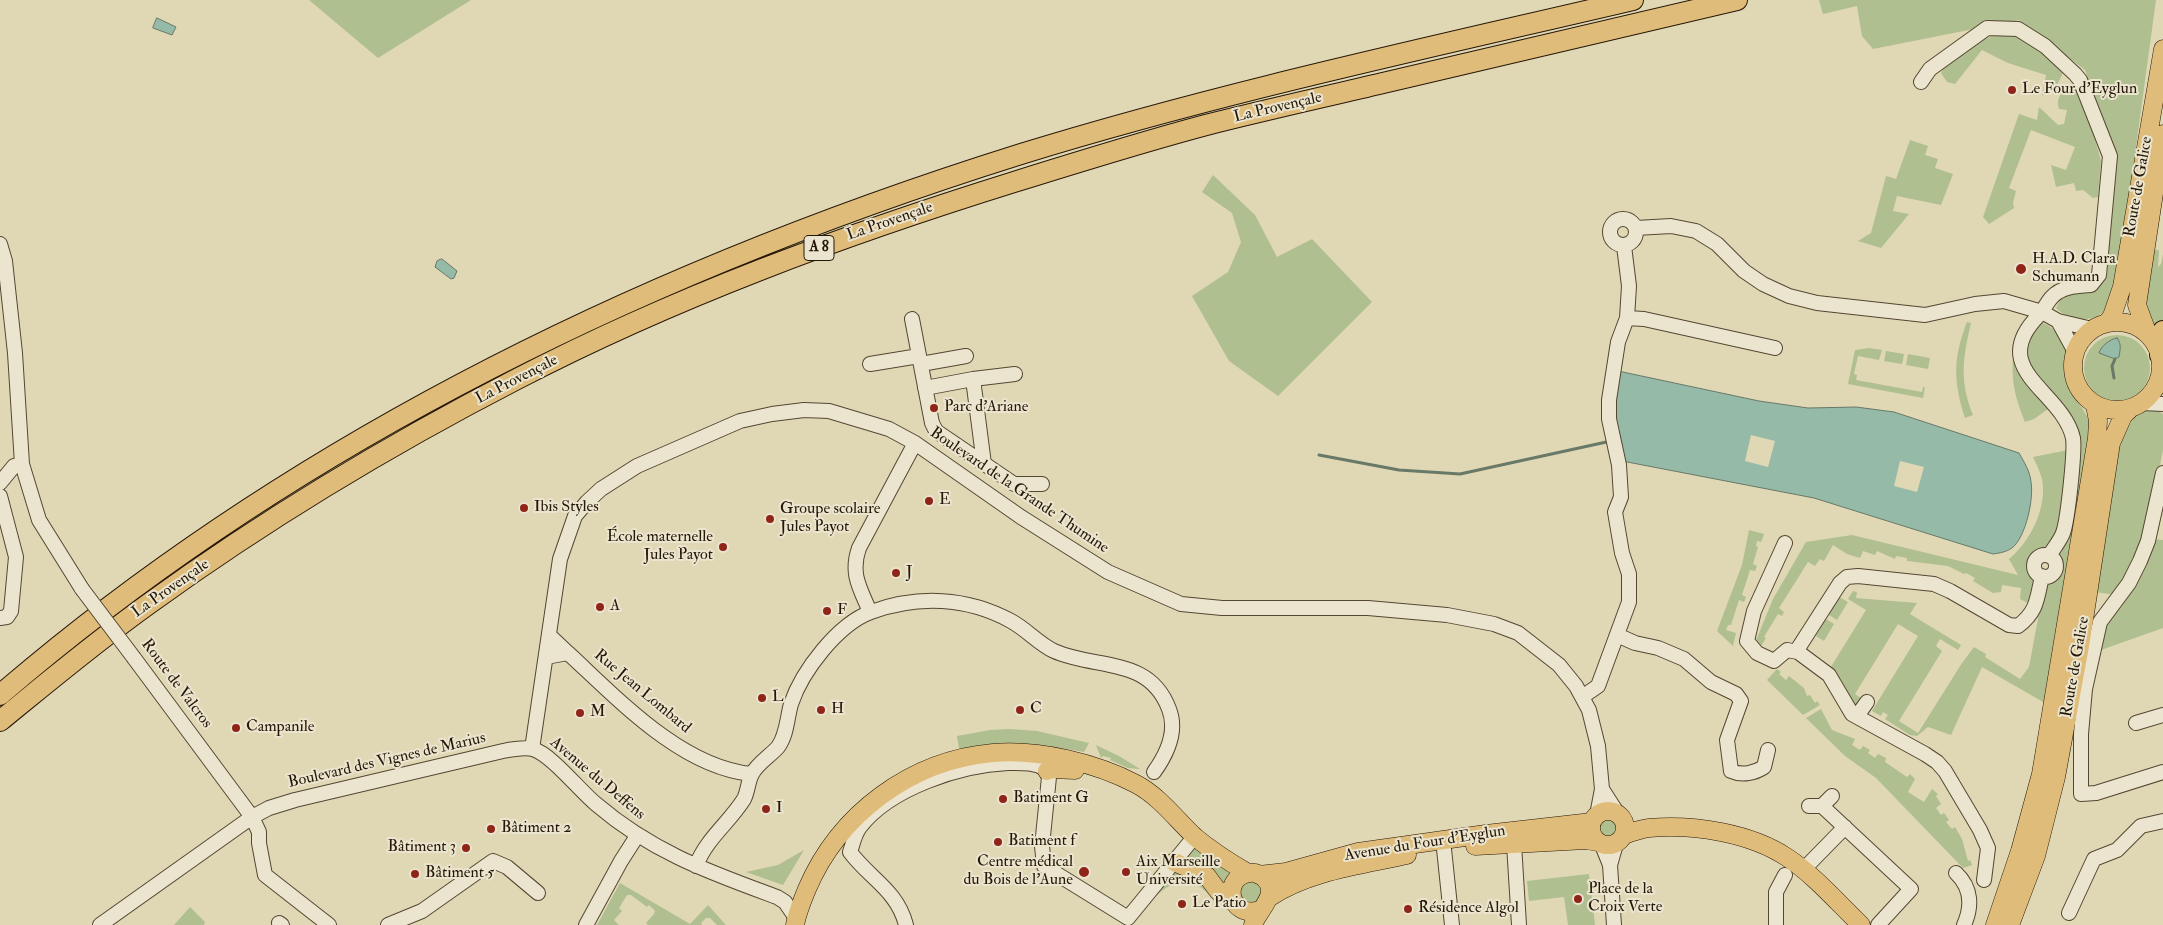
<!DOCTYPE html>
<html>
<head>
<meta charset="utf-8">
<style>
	body { margin:0 }
	canvas { display:block; background:#e0d7b5 }
</style>
</head>
<body>
<canvas width="2163" height="925"></canvas>
<script>
const c = document.querySelector('canvas').getContext('2d');
c.lineJoin = 'round';
function fillPath(path, color) { c.fillStyle = color; c.fill(path, 'evenodd'); }
function trace(path, color, width, dash) { c.strokeStyle = color; c.lineWidth = width; c.lineCap = dash ? 'butt' : 'round'; c.setLineDash(dash || []); c.stroke(path); }
function drawText(font, color, halo, rows, align = 'center') {
  c.font = font + ' "IM FELL Double Pica",serif'; c.lineWidth = 4; c.setLineDash([]); c.textBaseline = 'middle'; c.strokeStyle = halo; c.fillStyle = color; for (const [text, x, y, turn = 0] of rows) {
    c.save(); c.translate(x, y); c.rotate((+turn || 0) * Math.PI / 180); c.textAlign = isNaN(turn) ? turn : align; if (halo) c.strokeText(text, 0, 0); c.fillText(text, 0, 0); c.restore();
  }
}
const green = new Path2D(`
	M309 0H471L378 58Z
	M1819 0H2156L2118 279C2114 288 2112 301 2106 309 2094 324 2068 321 2056 308L2064 293 2107 276 2115 151 2085 70 2019 20 1873 49 1862 36 1857 6 1823 14Z
	M1996 34 2020 35 2060 65 2063 73 2058 83 2042 96 2046 75 2008 63 1982 50 1955 84 1947 82 1941 73C1951 53 1975 43 1996 34Z
	M2067 87H2073L2077 91 2089 117 2101 161 2098 197 2093 198 2083 190 2076 191 2074 183 2056 187 2051 165 2066 170 2075 147 2031 130 2009 188 2016 191 2013 203 2014 208 1989 224 1983 217 2019 114 2037 120 2039 107 2058 125 2064 124 2067 110 2059 109C2056 99 2060 94 2067 87Z
	M1910 140 1928 146 1925 155 1938 159 1935 168 1953 174 1941 205 1897 196 1893 211 1909 214 1881 248 1858 241 1871 233 1886 176 1896 179Z
	M1213 175 1255 215 1277 257 1312 239 1372 302 1278 396 1229 361 1192 296 1228 272 1241 242 1232 213 1202 192Z
	M2156 249 2159 251 2158 267 2161 264 2163 254V321L2158 328 2152 326C2150 322 2147 316 2146 312 2142 299 2149 259 2156 249Z
	M1967 322 1971 323C1963 357 1959 381 1973 415L1965 418C1953 381 1953 358 1967 322Z
	M2043 323C2053 327 2063 337 2066 348 2068 359 2063 370 2066 380 2072 398 2088 410 2091 429L2045 703 1982 667 1951 735 1928 727 1917 736 1910 735 1885 719 1888 715 1883 712 1881 716 1872 711 1918 636 1898 624 1855 694 1862 699 1856 707 1840 678 1836 679 1829 670 1866 610 1848 599 1853 591 1857 592 1856 598 1917 603 1910 614 1961 645 1958 650 1940 639 1936 646 1942 651 1899 721 1918 733 1962 663 1974 647 1986 654 1985 657 2020 679 2029 667 2040 608 2048 584 2060 569V552L2066 538 2078 444C2064 423 2030 378 2026 354 2024 344 2030 334 2035 325Z
	M2084 368a33 33 0 1 1 66 0a33 33 0 1 1-66 0Z
	M2016 340 2019 369 2024 380 2048 409 2034 419 2025 422C2013 393 2009 371 2016 340Z
	M1869 348 1882 350 1879 360 1858 356 1854 374 1857 375 1856 380 1922 392 1923 387H1925L1923 398 1848 384 1855 350Z
	M1886 351 1904 354 1902 364 1884 361Z
	M1908 354 1930 358 1928 369 1906 365Z
	M2149 409 2159 411 2163 414V450L2146 535 2116 595 2095 592 2121 435 2137 415Z
	M2068 450V468L2055 537 2048 546 2040 549 2030 559 2029 573 2034 583 2030 604 2020 599 2021 588 2002 585 2001 592 1993 593 1973 581 1975 578 1966 573 1964 574 1948 566 1907 561V558L1896 556 1895 559 1877 551 1875 555 1863 551 1860 558 1847 554 1833 545 1824 561 1820 559 1815 566 1808 562 1779 608 1784 612 1782 616 1778 614 1764 637 1766 638 1761 646 1755 643 1773 599 1806 542 1852 535 2018 575 2009 559C2029 542 2044 514 2043 487 2043 477 2037 466 2033 457Z
	M1749 530 1764 534 1761 542 1757 541 1756 546 1758 547 1753 564 1757 566 1755 571 1750 570 1742 595 1746 597 1744 602 1739 600 1731 625H1728L1726 630 1736 633 1733 646 1717 631 1742 565Z
	M2153 539 2163 540V628L2101 650 2106 623Z
	M1839 597 1848 602 1837 620 1829 615Z
	M1826 619 1834 624 1824 641 1816 636Z
	M1777 669 1781 672 1779 674 1786 680 1789 676 1804 688 1807 696 1810 695 1815 703 1817 701 1820 705 1803 715 1767 680Z
	M1821 709 1832 730 1855 739 1852 745 1860 750 1863 746 1870 750 1868 753 1875 758 1878 754 1886 758 1885 762 1907 777 1910 774 1915 779 1908 792 1924 802 1932 789 1938 794 1936 796 1941 804 1936 808 1941 815 1944 813 1949 820 1946 822 1952 829 1955 827 1962 839 1968 861 1970 860 1972 865 1963 868 1876 778 1845 756 1806 718Z
	M1010 729 1037 731 1089 743 1084 752C1039 743 1004 742 959 749L957 736 990 730Z
	M1096 745 1119 756 1140 769 1128 768 1110 760 1111 758 1103 756 1101 758Z
	M1597 827a10 10 0 1 1 20 0a10 10 0 1 1-20 0Z
	M1195 843 1233 869 1225 890 1189 863 1186 857Z
	M804 850 783 885 746 872 778 865Z
	M1174 867 1202 880 1220 898 1215 903C1195 872 1170 878 1149 904V899Z
	M1589 874 1595 925H1568L1564 897 1529 901 1527 881Z
	M1240 893a11 11 0 1 1 22 0a11 11 0 1 1-22 0Z
	M620 883 690 924 708 905 726 925H717L710 918H706L701 923 702 925H648L646 923 654 914 655 911 649 905 647 907 631 895H627L619 908 622 911 614 920 619 925H597Z
	M190 907 205 922 204 925H174Z`);
const water = new Path2D(`
	M157 18 176 27 172 35 153 28Z
	M442 259 457 271 454 278 451 279 435 267 437 261Z
	M2117 338C2122 344 2120 350 2119 357L2115 359 2099 353C2101 346 2110 339 2117 338Z
	M1618 371 1759 401 1808 408 1856 407 1894 412 2019 453C2024 462 2030 471 2031 482 2034 498 2026 537 2012 548 2006 552 2000 553 1993 554L1814 498 1622 461 1612 417Z`);
const pier = new Path2D(`
	M1751 435 1775 441 1768 467 1745 461Z
	M1900 461 1924 467 1917 492 1894 486Z`);
const stream = new Path2D(`
	M2114 378 2112 366 2115 359
	M1319 455 1399 470 1460 474 1611 441`);
const minor = new Path2D(`
	M1921 82 1930 69 1987 28 2018 29 2045 46 2075 74 2080 80 2110 156 2099 275 2091 285C2078 286 2062 286 2052 297 2047 302 2044 310 2039 315 1985 370 2062 390 2073 438 2075 451 2068 519 2063 533 2060 541 2053 549 2049 556
	M1610 232a13 13 0 1 1 26 0a13 13 0 1 1-26 0Z
	M1636 228 1671 226 1696 231 1717 244 1744 271 1763 284 1789 296 1817 303 1925 315 1975 304 2004 301 2042 312 2058 321 2092 329
	M0 244 5 261 15 353 22 464 39 520 82 589
	M1627 318 1644 319 1775 348
	M912 319 932 423 936 431 1014 484H1042
	M2058 321 2075 352
	M870 364 919 356
	M921 364 966 356
	M2161 373 2163 378
	M973 379 1015 374
	M925 388 973 379 984 464
	M2142 403 2163 404
	M2163 473 2148 541 2140 561 2129 583 2100 622 2085 689 2081 734V794L2096 793 2163 772
	M0 483 14 466 22 464
	M0 496 16 557 11 611 7 617 0 618
	M1785 543 1754 611 1747 641 1757 653 1774 661 1787 650 1798 652
	M2034 566a11 11 0 1 1 22 0a11 11 0 1 1-22 0Z
	M870 612C860 588 850 574 859 548L915 443
	M1617 635 1635 643 1658 648 1684 659 1711 682 1736 694 1741 701 1727 740 1731 771C1742 776 1755 773 1764 767L1768 750
	M568 653C618 699 681 767 751 774
	M546 657 568 653 549 635
	M134 658 252 817 259 832V843L265 875 329 925
	M1582 697 1598 686 1629 602V574L1622 553 1615 512 1621 497 1619 465 1609 419V400L1618 342 1627 318 1629 286 1624 246
	M1857 716 1867 702
	M2136 723 2163 715
	M532 749 560 559 575 516 587 502 601 489 637 466 740 421 772 414 804 410 829 411 889 429 915 443 1021 517 1108 572 1181 604 1222 608H1368L1447 615 1494 624 1518 633 1559 665 1576 686 1589 710 1598 746 1602 789 1597 815
	M1602 789 1618 814
	M1809 806H1822L1911 889 1878 925
	M1822 806 1832 796
	M1514 844 1519 925
	M1602 845 1610 865 1614 925
	M1444 849 1452 925
	M1610 865 1616 844
	M696 866C706 839 729 823 744 799 748 791 748 781 752 774 757 764 770 756 778 747 787 735 787 718 791 704 802 671 838 624 871 612 918 595 967 597 1011 621 1026 629 1039 644 1054 651 1097 670 1149 656 1169 709 1178 732 1167 754 1154 772
	M1803 870 1845 827
	M1956 873C1972 888 1972 907 1964 925
	M1984 880 1988 848 1980 830 1945 771 1937 762 1925 754 1852 714 1829 675 1798 652 1799 647 1840 583 1847 577 1858 576 1934 584 1950 591 2009 625 2018 626C2037 612 2037 599 2042 576
	M2069 913 2094 859 2117 850 2141 826 2163 821
	M279 923 282 925
	M100 925 252 817 269 808 295 800 503 751C513 749 524 747 533 749 552 755 579 790 596 804 652 852 709 872 777 897L785 902 796 918
	M388 925 422 911 493 861 507 867 538 893
	M586 925 621 861 637 836
	M906 925C897 890 870 879 850 852 853 844 854 835 860 827 890 788 960 765 1008 763 1020 763 1035 762 1045 769L1049 777 1042 846 1044 866 1128 918 1195 836
	M1776 925V892L1785 875`);
const major = new Path2D(`
	M2073 366a44 44 0 1 1 88 0a44 44 0 1 1-88 0Z
	M2107 323 2112 316 2122 287 2163 49
	M2147 332 2137 305 2163 134
	M1047 771 1052 769 1075 770
	M1591 828a17 17 0 1 1 34 0a17 17 0 1 1-34 0Z
	M1624 835C1632 832 1641 829 1649 828 1694 824 1751 833 1788 858 1815 876 1838 903 1861 925
	M1475 846 1586 840 1598 842
	M1174 862 1207 876 1218 891 1231 893
	M1259 875 1286 872 1358 852 1486 834 1592 822
	M1270 897C1309 871 1362 865 1407 855
	M795 925C797 913 802 901 807 889 839 814 911 760 993 753 1039 749 1096 763 1136 784 1159 796 1176 819 1195 837 1212 851 1229 862 1248 873
	M1253 925C1258 910 1281 893 1264 878 1260 874 1255 872 1250 873 1221 876 1228 920 1260 910
	M1995 925 2020 851 2041 774 2097 438 2098 421 2095 405
	M2010 925 2036 856 2056 777 2080 646 2111 443 2123 416 2130 409`);
const highway = new Path2D(`
	M2160 355 2163 331
	M0 695C295 441 651 270 1021 154 1222 92 1428 48 1633 0
	M0 721C49 681 98 640 150 603 266 519 389 445 517 379 675 297 844 235 1014 182 1078 162 1142 142 1206 125 1265 110 1324 97 1383 83 1501 56 1619 28 1737 0`);
const minorBridge = new Path2D(`
	M82 589 134 658`);
const markers = [
	[2012,90,5,"#8f2418"],
	[2021,269,6,"#8f2418"],
	[934,408,5,"#8f2418"],
	[929,501,5,"#8f2418"],
	[524,508,5,"#8f2418"],
	[770,519,5,"#8f2418"],
	[723,547,5,"#8f2418"],
	[896,573,5,"#8f2418"],
	[600,607,5,"#8f2418"],
	[827,611,5,"#8f2418"],
	[762,698,5,"#8f2418"],
	[821,710,5,"#8f2418"],
	[1020,710,5,"#8f2418"],
	[580,713,5,"#8f2418"],
	[236,728,5,"#8f2418"],
	[1003,799,5,"#8f2418"],
	[766,809,5,"#8f2418"],
	[491,829,5,"#8f2418"],
	[998,842,5,"#8f2418"],
	[466,848,5,"#8f2418"],
	[1084,872,6,"#8f2418"],
	[1126,872,5,"#8f2418"],
	[415,874,5,"#8f2418"],
	[1578,899,5,"#8f2418"],
	[1182,904,5,"#8f2418"],
	[1408,909,5,"#8f2418"]
];
const shields = [
	[819,248,30]
];
const shieldNames = [
	["A 8",819,248]
];
const poiNames = [
	["Le Four d'Eyglun",2022,90],
	["H.A.D. Clara",2032,260],
	["Schumann",2032,278],
	["Parc d'Ariane",944,408],
	["E",939,501],
	["Ibis Styles",534,508],
	["Groupe scolaire",780,510],
	["Jules Payot",780,528],
	["École maternelle",713,538,"right"],
	["Jules Payot",713,556,"right"],
	["J",906,573],
	["A",610,607],
	["F",837,611],
	["L",772,698],
	["H",831,710],
	["C",1030,710],
	["M",590,713],
	["Campanile",246,728],
	["Batiment G",1013,799],
	["I",776,809],
	["Bâtiment 2",501,829],
	["Batiment f",1008,842],
	["Bâtiment 3",456,848,"right"],
	["Centre médical",1073,863,"right"],
	["du Bois de l'Aune",1073,881,"right"],
	["Aix Marseille",1136,863],
	["Université",1136,881],
	["Bâtiment 5",425,874],
	["Place de la",1588,890],
	["Croix Verte",1588,908],
	["Le Patio",1192,904],
	["Résidence Algol",1418,909]
];
const streetNames = [
	["La Provençale",1278,108,-13],
	["Route de Galice",2139,187,-80],
	["La Provençale",890,222,-19],
	["La Provençale",517,380,-27],
	["Boulevard de la Grande Thumine",1019,491,34],
	["La Provençale",171,589,-35],
	["Route de Galice",2076,667,-80],
	["Route de Valcros",176,684,53],
	["Rue Jean Lombard",642,692,40],
	["Boulevard des Vignes de Marius",387,761,-13],
	["Avenue du Deffens",597,779,40],
	["Avenue du Four d’Eyglun",1425,844,-9]
];
fillPath(green, '#afbf90');
fillPath(water, '#95baa8');
trace(water, '#687967', 1);
fillPath(pier, '#e0d7b5');
trace(stream, '#687967', 3);
trace(minor, '#544732', 16);
trace(major, '#251706', 19);
trace(highway, '#251706', 22);
trace(minor, '#ebe5cf', 14);
trace(major, '#e0bc7a', 18);
trace(highway, '#e0bc7a', 20);
trace(minorBridge, '#544732', 16, []);
trace(minorBridge, '#ebe5cf', 14);
for (const [x, y, r, color] of markers) { const dot = new Path2D(); dot.arc(x, y, r, 0, 2 * Math.PI); c.fillStyle = color; c.fill(dot); trace(dot, '#ebe5cf', 2); }
for (const [x, y, w] of shields) { const box = new Path2D(); box.roundRect(x - w / 2, y - 12.5, w, 25, 4); c.fillStyle = '#ebe5cf'; c.fill(box); trace(box, '#251706', 1); }
drawText('bold 15px', '#251706', null, shieldNames);
drawText('16px', '#251706', '#ebe5cf', poiNames, 'left');
drawText('16px', '#251706', '#ebe5cf', streetNames);
</script>
</body>
</html>
